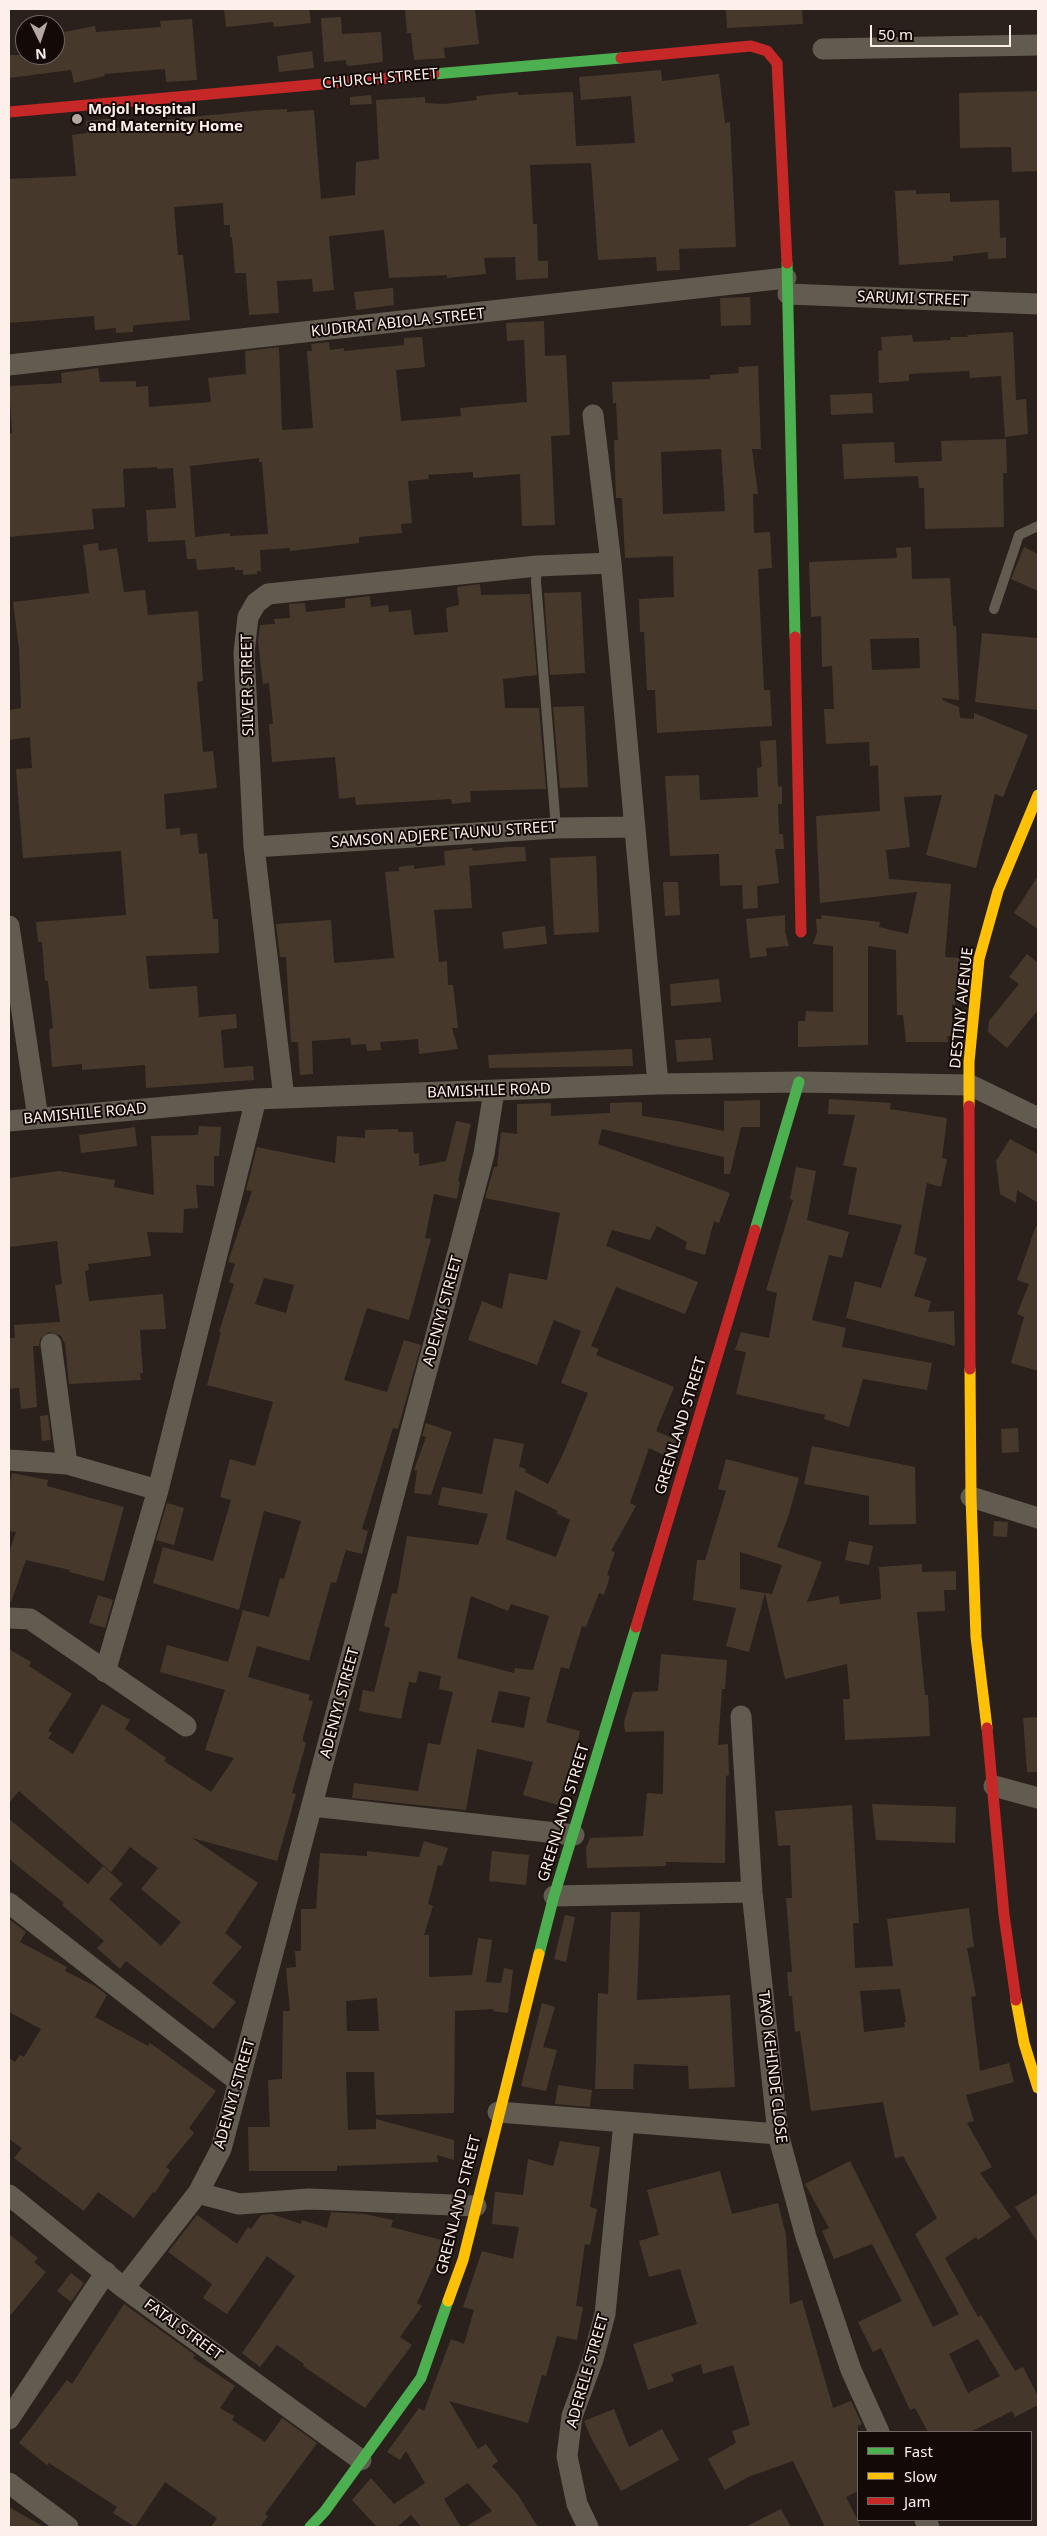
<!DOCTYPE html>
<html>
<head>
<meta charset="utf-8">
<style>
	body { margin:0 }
	#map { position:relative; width:1047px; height:2536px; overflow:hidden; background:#2b211c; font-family:"Noto Sans",sans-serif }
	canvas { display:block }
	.frame { position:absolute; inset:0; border:10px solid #fdefea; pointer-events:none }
	.legend { position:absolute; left:857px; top:2431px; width:175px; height:90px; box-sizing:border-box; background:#130a07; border:1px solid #716662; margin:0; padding:6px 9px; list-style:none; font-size:15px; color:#fdefea }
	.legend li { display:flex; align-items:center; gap:10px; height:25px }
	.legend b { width:25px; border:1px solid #716662 }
	.north { position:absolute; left:15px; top:15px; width:50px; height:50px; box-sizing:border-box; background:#130a07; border:1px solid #716662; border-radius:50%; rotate:176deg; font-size:14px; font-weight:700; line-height:20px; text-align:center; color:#fdefea }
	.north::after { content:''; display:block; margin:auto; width:18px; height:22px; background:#b4a7a2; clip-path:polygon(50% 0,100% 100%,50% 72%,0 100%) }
	.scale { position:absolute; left:870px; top:25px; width:141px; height:22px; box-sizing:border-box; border:2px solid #fdefea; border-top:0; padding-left:6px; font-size:15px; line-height:18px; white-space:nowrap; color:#fdefea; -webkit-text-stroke:4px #130a07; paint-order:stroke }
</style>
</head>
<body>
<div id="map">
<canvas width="1047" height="2536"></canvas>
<div class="frame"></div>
<ul class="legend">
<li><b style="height:6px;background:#4caf50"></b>Fast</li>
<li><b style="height:6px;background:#ffc107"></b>Slow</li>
<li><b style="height:6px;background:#c62828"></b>Jam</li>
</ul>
<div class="north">N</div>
<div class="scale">50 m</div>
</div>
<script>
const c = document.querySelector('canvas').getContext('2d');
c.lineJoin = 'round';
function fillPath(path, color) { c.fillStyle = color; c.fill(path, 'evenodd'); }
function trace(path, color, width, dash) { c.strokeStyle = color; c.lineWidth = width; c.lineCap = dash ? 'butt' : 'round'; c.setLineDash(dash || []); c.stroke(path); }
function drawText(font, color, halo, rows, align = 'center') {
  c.font = font + ' "Noto Sans",sans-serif'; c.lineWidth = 4; c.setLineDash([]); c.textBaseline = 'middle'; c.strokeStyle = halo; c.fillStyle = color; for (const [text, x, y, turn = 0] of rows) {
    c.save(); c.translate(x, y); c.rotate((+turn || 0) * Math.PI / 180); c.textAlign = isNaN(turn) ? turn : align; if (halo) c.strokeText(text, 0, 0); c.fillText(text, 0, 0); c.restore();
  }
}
const building = new Path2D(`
	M224 9H309L311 23 274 27 273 22 226 27Z
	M405 9H475L479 44 444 48 445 58 414 60 411 33H407Z
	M726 9H802L803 24 727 28Z
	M341 17 342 34 381 32 383 62 349 66 346 64V60L324 62 321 18Z
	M192 19 197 80 166 82 165 69 104 74 105 76 74 83 71 70 9 78V55H55V39L65 37 64 32 95 26 96 32 161 27 160 21Z
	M312 51 314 68 279 72 277 56Z
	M661 70 662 81 719 74 725 123 730 122 736 247 679 249 680 270 657 271 656 257 598 260 591 163 530 165 533 224H537L538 261H548V278L516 280 515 257 484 258 486 274 447 278V275L389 278 384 230 329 236 334 290 313 292 312 279 277 281 279 313 249 315 246 273H235L232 237H230V225H224L223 203 174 207 178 255H183L190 320 136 325 133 326V332L116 333V328L95 330 94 316 9 323V179L76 176 72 135 87 133 86 121 115 118V128L167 124V120L190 117 264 110 287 109V112L314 110 321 199 355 195 356 162 379 159 376 100 425 97V103L445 104 477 100 476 96 518 92V95L573 92 576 146 635 143 631 96 581 100 579 77Z
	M1038 91V171L1012 172 1011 147 960 148 959 93Z
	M371 95 372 104 350 105V97Z
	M916 190V194L950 193V202L999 200 1000 238 1006 237V258L988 259V252L953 256V261L899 265 895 191Z
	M393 288 394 305 356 310 354 292Z
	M750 297 751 325 721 326 720 298Z
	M544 321 545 356 566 355 569 414 570 435 551 436 555 525 522 526 520 474 473 478V472L428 475 429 479 408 481 412 523 401 524 402 533 359 537V543L290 551V548L260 550 261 571H257V574L243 575V570H235V567L197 570 196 559H187L185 540 148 542 146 510 176 508 173 468 157 469V467L123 469 125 507 92 509 94 529 9 537V433H12L9 386 62 383 61 373 98 368 100 382 136 381V387L148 386 149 407 211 402 208 378 246 374 245 351 279 347 282 430 313 428 307 351H312L311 344 329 342 330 350 344 348V351L404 345V338L422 337 425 367 396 370 401 421 461 416 460 408 527 402 524 340 507 341 506 323ZM259 458V462H262L268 534 230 536V533L195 537 190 466Z
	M1013 332 1016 400 1026 399 1028 434 1005 437 1001 376 970 378 969 371 923 373 909 374V381L879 383 878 351 882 350 881 337 912 335 913 342 951 340 950 337H968L967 335Z
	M758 366 761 449H752L758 494H753L754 533 770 532 772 568 758 569 764 690H770L772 726 657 733 655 690H647L644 632H640L639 599 674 597 673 556 625 558 622 498H616L614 440H618L616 403H613L612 382 710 379V375L739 373 738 367ZM721 449 725 511 663 514 661 452Z
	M872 393 873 413 831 415 830 395Z
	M1006 439 1007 473H1003L1004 527 925 529 924 488H919L918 476 844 479 842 444 894 442 895 463 942 461 941 441Z
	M98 543 99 551 117 548 124 592 145 590 148 615 198 611 203 681 197 682 203 752 213 751 217 788 164 794 166 829 180 828V835L197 833 199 854 207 853 213 919H218L219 953 146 956 149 987 150 989 197 986 199 1017 236 1014 237 1028 221 1030 224 1068 253 1066 254 1080 146 1088 145 1065 82 1070V1064L52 1067 49 1029 53 1028 48 981H45L42 942H38L36 922 126 915 121 851 23 858 16 769 32 768 30 737 9 740V710L21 708 19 649 13 602 89 593 83 545Z
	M911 547 912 579 950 578 953 626H956L959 700 943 698 942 700 959 707 960 718 974 719V713L1028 735 1003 797 995 794 976 868 926 855 942 795 904 797 910 847 886 850 889 879 951 884 945 957 960 958 955 1006 952 1004V1036H947L948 1042H906L903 1015H897L896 950 868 946V1045L798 1047V1021H805L806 1011 833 1012V946L813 944 817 932 816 919H822L821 915 880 922 879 927 908 934 917 892 820 903 816 816 880 811 878 765 870 766 869 742 826 744 824 709H834L832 666 822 667 821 616 811 617 809 562 897 558 896 548ZM919 638 920 668 872 670 870 639Z
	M1024 547 1038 554V591L1011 579Z
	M480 584 481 595 530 594 537 675 503 679 505 708H539L546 789 470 791 471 802 452 804 451 799 356 805 355 797 339 799 335 757 272 762 269 724H273L269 683 263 684 258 641 260 625 275 624 274 619 290 618 289 604 305 603 306 612 345 608V599L370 596 371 607 388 605 389 612 411 610 414 635 448 632 446 608 459 605 457 587Z
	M581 592 585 673 550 675 544 593Z
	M982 633 1038 638V710L975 702Z
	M584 706 588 787 560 788 553 707Z
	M776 740 778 787 782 786V804H778L779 834H783L784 849H775L779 883 757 886 758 908 743 909 742 885 720 886 719 854 670 856 665 776 699 775 700 800 758 797 757 768 762 767 760 741Z
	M508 847H525L526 861 469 866 472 908 434 910 439 962 447 961 448 985H453L458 1028H452L458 1049 419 1054 418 1039 380 1042 381 1050 367 1051 366 1044 351 1045 350 1038 312 1041 313 1074 300 1075 298 1042H291L286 957H280L276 924 331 920 334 963 394 958 385 872 399 871V867L414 865V869L445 865 444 851 472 848 473 851Z
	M596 856 599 932 554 935 550 858Z
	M1038 876V929L1014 913Z
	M663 882H678L680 915 665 916Z
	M785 915V932L789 946 766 948 767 956 750 958 746 919Z
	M545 926 547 944 504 949 502 932Z
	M1027 954 1038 963V1010L1007 1048 988 1032 989 1021 1019 984 1009 977Z
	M719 979 721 1002 671 1006 670 984Z
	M711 1038 713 1060 677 1062 675 1040Z
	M632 1049 633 1066 489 1068 488 1055Z
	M829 1099 891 1103 890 1109 947 1118 942 1158 947 1159 941 1187 927 1183 914 1254 927 1258 914 1296 931 1301 928 1312 954 1311 955 1346 846 1318 855 1281 881 1288 902 1225 848 1214 857 1168 843 1165 855 1115 828 1114Z
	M760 1100V1127H741L730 1174H724V1157L602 1129 598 1144 730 1193 719 1223 714 1221 705 1255 685 1249 687 1242 657 1226 650 1240 612 1230 606 1246 698 1282 685 1314 616 1287 591 1346 599 1349 596 1355 674 1387 656 1431 676 1440 670 1458 649 1448 630 1503 636 1506 611 1551 615 1552 607 1575 610 1576 604 1595 599 1593 586 1627 582 1626 569 1669 561 1667 546 1722 580 1731 571 1773H568L558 1805 523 1795 533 1762 477 1749 466 1810 352 1798 354 1783 418 1791 428 1743 440 1745 453 1692 439 1689 441 1676 419 1671 416 1683 409 1682 401 1719 359 1711 363 1690 374 1692 390 1628 384 1626 392 1593 397 1594 407 1536 478 1545 488 1514 438 1505 442 1487 482 1494 494 1438 524 1444 519 1467 526 1469 525 1472 548 1484 563 1454 588 1393 561 1383 581 1331 554 1320 537 1365 468 1340 482 1301 502 1309 509 1273 547 1280 560 1213 485 1198 494 1167H497L501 1132 517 1134V1104L551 1103V1116L610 1113V1103L642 1102V1116L677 1121 724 1131V1101ZM515 1490 558 1511 556 1513 570 1520 556 1557 506 1539ZM471 1596 508 1611 511 1604 549 1616 533 1670 515 1668 514 1673 457 1658ZM499 1691 530 1697 524 1728 491 1722Z
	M456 1121 471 1124 458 1181 460 1182 457 1199 434 1194 425 1238 431 1239 409 1320 367 1308 344 1380 387 1392 404 1340 421 1345 398 1429 393 1428 362 1529 368 1531 362 1554 346 1550 336 1583 331 1582 309 1661 257 1646 248 1677 310 1695 308 1700 313 1701 303 1737V1741L306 1743 292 1793 296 1794 277 1861 192 1838 258 1883 225 1933 242 1947 212 1983 236 2002 213 2029 126 1961 120 1969 97 1948 104 1941 62 1905 64 1903 9 1859V1819L88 1884 103 1866 123 1884 109 1899 161 1946 181 1922 141 1889 158 1868 130 1847 111 1872 19 1791 9 1803V1649L31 1662 29 1666 72 1694 48 1731 52 1733 48 1738 73 1754 102 1704 130 1720 125 1729 166 1758 164 1761 211 1792 234 1758 205 1750 225 1690 160 1672 167 1645 228 1662 243 1610 269 1617 280 1578 284 1579 301 1521 264 1511 239 1610 153 1583 163 1547 213 1561 231 1500 220 1497 230 1459 255 1466 273 1402 207 1385 221 1332H219L234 1284 229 1282 235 1264 228 1262 252 1191 246 1190 257 1147 335 1163 337 1136 365 1138V1130L398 1129V1132H413L414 1154 419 1153V1166L446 1161ZM264 1278 294 1285 286 1313 255 1304Z
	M199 1126 221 1127 219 1156H214V1186L196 1185 198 1208 184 1209 183 1233 147 1232 151 1256 88 1264 89 1270 85 1271 89 1301 163 1294 166 1329 140 1330 143 1373H140L141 1380 69 1384 65 1344 61 1336 49 1332 40 1339 39 1346H33L37 1407 21 1409 19 1388 9 1389V1338H15L14 1325 60 1322 55 1285 62 1284 57 1241 9 1247V1178L59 1171 115 1180 114 1187 154 1195 151 1136 198 1135Z
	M135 1127 137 1146 81 1153 79 1135Z
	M1010 1139 1038 1154V1203L1017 1190 1016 1203 1000 1194 996 1161Z
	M796 1167 816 1171 807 1220 849 1232 842 1258 829 1255 812 1320 846 1328 842 1347 932 1363 927 1390 863 1379 849 1427 824 1419 825 1415 736 1394 746 1352 735 1350 741 1332 769 1338 777 1293 766 1290 793 1200 790 1199Z
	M1036 1226 1038 1227V1371L1011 1363 1024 1317 1017 1314 1029 1284 1017 1280Z
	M48 1415 51 1440 42 1441 40 1416Z
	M426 1423 452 1432 431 1495 414 1493 417 1471 414 1470 426 1437 422 1436Z
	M1018 1428 1019 1452 1002 1453 1001 1429Z
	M812 1446 915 1467 916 1524 869 1525V1496L804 1484Z
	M726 1459 799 1478 789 1514 777 1547 822 1562 807 1602 839 1596 840 1604 881 1599 879 1567 922 1564V1572L956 1571V1590H944L945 1611 917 1612 925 1695H928L930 1736 845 1740 843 1699H850L847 1664 785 1679 765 1593 772 1594 782 1565 740 1552V1589L765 1593 749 1652 726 1646 736 1608 693 1600 697 1560H705L726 1491 718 1489Z
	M12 1473 48 1480 47 1486 124 1507 104 1581 69 1572 70 1570 26 1560 11 1602 9 1601V1552L16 1532 9 1531V1487Z
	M167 1503 184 1508 174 1545 156 1540Z
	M994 1521 1008 1522 1007 1537 993 1536Z
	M849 1541 873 1546 869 1565 845 1560Z
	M98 1595 113 1600 105 1628 89 1623Z
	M661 1654 727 1660 725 1689H722L718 1745 728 1744 729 1775 726 1776 725 1863 666 1862V1866L587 1868 586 1848 590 1838 643 1836 647 1793 663 1794 664 1731 625 1732 624 1722 633 1692 658 1691Z
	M1038 1717V1772H1027L1023 1718Z
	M872 1804 956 1807 955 1843 876 1840Z
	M852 1805 859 1923H853L855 1968 893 1966 887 1919 969 1908 974 1947 967 1948 976 1996 971 1997 980 2071 1009 2063 1014 2082 966 2095 974 2121 967 2123 992 2167 980 2173 1011 2217 978 2240 976 2237 945 2258 978 2317 981 2315 1015 2371 1023 2367 1038 2396V2405L1015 2417 1012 2411 970 2432H928L915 2408 910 2410 881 2348 873 2352 858 2322 902 2301 872 2244 834 2259 822 2231 829 2228 805 2184 850 2161 933 2327 959 2314 915 2234 937 2218 903 2156 895 2158 883 2102 811 2111 800 2031 795 2032 792 1996H789L787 1972H792L786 1898H792L790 1845 778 1846 775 1811ZM900 1989 906 2022 904 2023 905 2027 864 2032 860 1991ZM978 2339 1000 2376 968 2393 949 2354Z
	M424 1841 448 1848 442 1866 438 1865 428 1904 433 1906 424 1935H429V1977L472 1975 478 1938 492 1940 486 1982 501 1983 504 1968 513 1970 508 2013 493 2011 494 2009 455 2011 454 2113 376 2115 374 2072H346L348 2130 376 2129V2119L454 2140V2160L437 2155 438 2162 337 2166V2171H249L248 2127H270L268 2080 282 2079 283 2011H290L286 1968 296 1967 295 1951H301V1909H316L320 1853 367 1856V1851L419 1857ZM377 1998 379 2031H347L346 2001Z
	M492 1851 529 1855 526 1885 489 1881Z
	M611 1912H640L637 2000 730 1995 735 2087 689 2089 688 2066 634 2064 633 2089H595L598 1993 608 1994Z
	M565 1915 575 1917 566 1962 554 1959Z
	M9 1919 26 1932 20 1942 67 1967 65 1971 95 1986 107 1995 95 2017 148 2046 150 2043 216 2091 189 2128 194 2133 166 2167 170 2170 155 2193 153 2192 134 2218 98 2192 84 2211 14 2158 22 2148 9 2139V2058L15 2062 20 2055 24 2057 41 2029 9 2012Z
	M542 2003 555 2007 543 2047 557 2050 546 2091 521 2086Z
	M558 2085 592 2090 590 2107 555 2104Z
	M560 2141 600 2147 590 2207 597 2209 590 2245 585 2244 576 2306 583 2307 577 2340 557 2336 546 2376 542 2375 528 2423 449 2401 478 2449 486 2444 498 2461 492 2466 518 2495 538 2527H465L492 2511 468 2483 444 2499 461 2527H421L411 2515 397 2527H377L352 2500 371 2478 394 2504 425 2483 406 2451 400 2460 387 2452 419 2408 424 2411 451 2339 464 2344 474 2310 463 2307 482 2251 513 2259 519 2227 492 2224 495 2192 523 2195 528 2159 553 2166Z
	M720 2171 732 2214 778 2203 786 2235 790 2304 802 2300 833 2408 851 2401 862 2424 858 2426V2491L846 2497 861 2527H825L793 2461 748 2477 725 2490 708 2459 736 2443 732 2431 750 2425 733 2365 703 2374 701 2364 671 2374 674 2381 648 2390 633 2344 697 2324 680 2269 649 2277 639 2241 659 2235 647 2190Z
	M1038 2193V2243L1015 2207Z
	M331 2212 364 2214 393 2220 391 2227 449 2242 444 2264 436 2261 417 2303 422 2306 400 2337 412 2345 365 2408 303 2366 304 2364 277 2345 260 2367 242 2353 295 2276 267 2256 227 2314 203 2298 212 2284 168 2252 197 2215 237 2244 248 2227 251 2229 261 2215 272 2214 301 2224 302 2220 327 2228Z
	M9 2234 38 2258 34 2262 46 2272 9 2317Z
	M71 2273 84 2283 71 2302 57 2291Z
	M124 2304 195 2355 193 2358 235 2386 220 2408 234 2416 232 2420 265 2442 282 2418 317 2443 265 2514 268 2516 260 2527H211L217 2518 165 2482 135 2527 113 2513 117 2507 49 2463 47 2465 19 2443 67 2380 72 2384Z
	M614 2409 629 2447 662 2429 679 2460 621 2491 591 2438 584 2421Z
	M9 2507 44 2527H9Z
	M781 2509 791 2527H745Z`);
const lane = new Path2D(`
	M537 566 536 582 556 828
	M994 609 1019 535 1038 526`);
const street = new Path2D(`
	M823 49 1038 45
	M788 294 1038 304
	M9 365 786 278
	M593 415 611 563 658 1084
	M254 847 556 828 635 827
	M9 926 38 1118
	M284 1098 254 847 244 653 248 617 256 603 268 594 537 566 611 563
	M9 1121 256 1099 658 1084 799 1082 970 1085 1038 1118
	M51 1344 67 1464
	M9 1460 67 1464 158 1490
	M971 1497 1038 1518
	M9 1618 30 1619 186 1726
	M105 1672 158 1490 256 1099
	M741 1716 752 1892 778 2134 806 2237 851 2370 879 2432
	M994 1786 1038 1798
	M312 1806 574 1835
	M554 1896 752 1892
	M9 1903 239 2082
	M498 2112 778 2134
	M198 2193 239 2204 309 2199 476 2206
	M9 2195 124 2288 361 2460
	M124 2288 198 2193 221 2149 484 1154 494 1091
	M9 2419 106 2272
	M9 2483 68 2527
	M925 2520 929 2527
	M588 2527 577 2504 567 2456 572 2416 593 2359 605 2314 624 2122`);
const fast = new Path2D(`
	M434 74 621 58
	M787 263 795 637
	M755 1230 799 1082
	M539 1954 554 1896 636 1627
	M310 2527 325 2511 421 2378 448 2301`);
const slow = new Path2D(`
	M969 1106V1062L979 959 998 891 1038 795
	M970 1369 971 1497 976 1637 987 1728
	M1016 2000 1024 2043 1038 2088
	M448 2301 463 2260 539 1954`);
const jam = new Path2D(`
	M621 58 751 46 767 51 777 63 787 263
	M9 112 434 74
	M795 637 801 932
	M969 1106 970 1369
	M636 1627 755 1230
	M987 1728 1004 1915 1016 2000`);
const markers = [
	[77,119,6,"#b4a7a2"]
];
const streetNames = [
	["CHURCH STREET",380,79,-5],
	["SARUMI STREET",913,299,2],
	["KUDIRAT ABIOLA STREET",398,323,-6],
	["SILVER STREET",248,685,-91],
	["SAMSON ADJERE TAUNU STREET",444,835,-4],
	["DESTINY AVENUE",962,1008,-84],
	["BAMISHILE ROAD",489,1091,-2],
	["BAMISHILE ROAD",85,1114,-5],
	["ADENIYI STREET",443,1311,-75],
	["GREENLAND STREET",681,1426,-73],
	["ADENIYI STREET",340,1703,-75],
	["GREENLAND STREET",564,1813,-73],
	["TAYO KEHINDE CLOSE",772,2067,83],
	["ADENIYI STREET",235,2094,-74],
	["GREENLAND STREET",459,2205,-76],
	["FATAI STREET",183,2330,36],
	["ADERELE STREET",588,2371,-74]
];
const poiNames = [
	["Mojol Hospital",88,110],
	["and Maternity Home",88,127]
];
fillPath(building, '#47382c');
trace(lane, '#615b50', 10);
trace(street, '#615b50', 21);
trace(fast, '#4caf50', 11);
trace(slow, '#ffc107', 11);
trace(jam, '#c62828', 11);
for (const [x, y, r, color] of markers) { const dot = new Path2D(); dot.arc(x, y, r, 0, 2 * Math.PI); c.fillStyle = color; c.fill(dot); trace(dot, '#130a07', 2); }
drawText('15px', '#fdefea', '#130a07', streetNames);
drawText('bold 15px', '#fdefea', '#130a07', poiNames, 'left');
</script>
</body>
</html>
